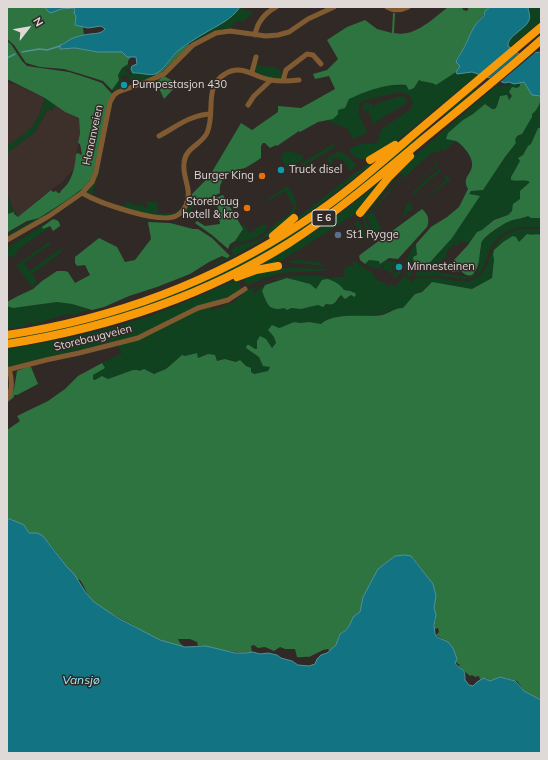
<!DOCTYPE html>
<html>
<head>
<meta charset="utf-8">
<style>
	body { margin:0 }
	#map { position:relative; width:548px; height:760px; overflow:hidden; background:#302926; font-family:Mulish,sans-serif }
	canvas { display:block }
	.frame { position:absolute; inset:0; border:8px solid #dfd9d8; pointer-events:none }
	.north { position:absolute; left:8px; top:8px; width:40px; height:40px; -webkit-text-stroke:3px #302926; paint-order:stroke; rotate:59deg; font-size:11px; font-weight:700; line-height:16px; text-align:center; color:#dfd9d8 }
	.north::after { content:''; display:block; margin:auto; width:14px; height:18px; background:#dfd9d8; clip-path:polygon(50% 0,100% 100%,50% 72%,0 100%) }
</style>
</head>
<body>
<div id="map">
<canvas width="548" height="760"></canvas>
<div class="frame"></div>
<div class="north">N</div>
</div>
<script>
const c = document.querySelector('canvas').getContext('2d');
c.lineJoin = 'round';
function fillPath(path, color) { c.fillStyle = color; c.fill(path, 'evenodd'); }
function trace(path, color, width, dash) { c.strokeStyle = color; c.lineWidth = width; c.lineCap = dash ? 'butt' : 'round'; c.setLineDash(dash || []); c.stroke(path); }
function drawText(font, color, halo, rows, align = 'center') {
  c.font = font + ' Mulish,sans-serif'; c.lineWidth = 3; c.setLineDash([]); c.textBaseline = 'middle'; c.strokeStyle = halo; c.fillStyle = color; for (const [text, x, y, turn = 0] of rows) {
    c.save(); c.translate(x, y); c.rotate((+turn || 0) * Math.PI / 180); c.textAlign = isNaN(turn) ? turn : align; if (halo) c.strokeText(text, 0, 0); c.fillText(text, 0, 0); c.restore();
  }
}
const built = new Path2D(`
	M7 82 17 85 45 98 39 115 33 126 24 135 7 146Z
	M55 105 65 112 79 118 80 133 74 169 61 183 41 197 18 218 13 210 7 193V153L35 132 48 109 52 111Z`);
const green = new Path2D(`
	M234 7H242L246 11H254L244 21H237L232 26 233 28C216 28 203 35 190 45L189 44Z
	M511 7H541V21L509 48 502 46Z
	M467 40 481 71 479 74 393 144 368 159H361L355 157 350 152V149C354 147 358 144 362 144 370 143 371 146 378 142L380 132 383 128 411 109C415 100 410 93 400 92L363 101C361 102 359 103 359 106 357 112 363 125 367 131L365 134 353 139 347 128 327 121 333 119 338 110 343 109C345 105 346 100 350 98 366 88 395 82 414 88L419 80C425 83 430 81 436 85Z
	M128 64 130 66 124 69 130 76 132 75 128 68 131 69 132 66 137 64 157 73 155 74 156 76 136 84 132 82 127 75H122L121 77 122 81 127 82V85L113 91 112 90 119 80 118 75 122 68Z
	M256 66 276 67V68L281 71 282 77 279 79C271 79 260 77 255 70Z
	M513 79 520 84V86L515 89 509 94 512 96 509 100 502 95 499 98 497 106 495 109H492L485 104C481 107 477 111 473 114 464 121 451 127 446 137L454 140V142L444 151 442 149 435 154 433 151 395 186 373 211 381 229C372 240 358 224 365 210L405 164 497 85 498 86C508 85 507 87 513 79ZM399 173 403 175V177L384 196 371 212 370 214 367 216 372 229 365 222 366 214Z
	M478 86V88L448 114 446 113V112Z
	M400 96 404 97 408 102 373 124 369 113V111L365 110 364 114 362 107 366 103 372 104 373 107H375V104Z
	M45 98 55 105 52 111 47 109 35 132 7 153V146C31 129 37 127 45 98Z
	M541 99V128L538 129 531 144 525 150 523 155 520 156V161L511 177 513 181 526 180 530 182C520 190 519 205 509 214 506 217 499 217 495 219 488 223 485 230 477 232L468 245 467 242 460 241 457 246 453 245 446 252 447 257 441 260 439 273 468 277 478 273 479 259 482 241 491 233 511 220 522 219 528 216 531 218H541V227C515 227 496 228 487 257 484 265 482 273 474 277 464 281 450 277 440 276 431 275 423 276 415 277L417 271 411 269 412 277 408 275 405 271 408 272V270H405C406 259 409 252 416 244L417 245V255L424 269 428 264 437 256 479 196 469 194 471 191 482 190C494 175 504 158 516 143L515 140C517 137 520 136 522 133 526 128 529 122 532 117V114L538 106Z
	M421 134 422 136C381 170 340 205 296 234 232 277 160 304 87 325 61 332 34 336 7 341V338L127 311 187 289 240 264Z
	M334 144 335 147 310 162 295 172H293L292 171C305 160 320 152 334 144Z
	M287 151 302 155 303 157 302 160 287 168 281 158 283 153Z
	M338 152H342L356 164V166L351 170H347L348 165 344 163 343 160 336 158 331 159 332 160H333L332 165C329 163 327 161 328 157Z
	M435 161 438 163V165L409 188 407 185 410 187 437 164Z
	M370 163 371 165 329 198 296 222 297 218 355 173Z
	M439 169H441L442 170 415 193 417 195 414 194 413 192Z
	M99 170V173L92 194 101 199 89 194 88 192Z
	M447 175 450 180 449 181 421 202 419 198 422 201 446 180 444 177Z
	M387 176 355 214 283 260 278 263 260 265C305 239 347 210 387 176Z
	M92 178 84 189 54 210 7 237V235L67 200Z
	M286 187 289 188C293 194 297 200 296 208 291 232 202 272 179 281L212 266 220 260 233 255 231 251 235 246 252 242 261 238 267 233 272 227 277 222 289 215 294 206 285 191 266 202 265 201Z
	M7 193 12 209 17 213 18 218 16 216 13 212 7 213Z
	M192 194 193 200 196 204 185 216 183 213Z
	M140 201 145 208 147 207V202H158V213H174L180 209 181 210C179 212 176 214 173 215 158 217 128 209 114 204L126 206 127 205 124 203 130 202 133 205 141 206Z
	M407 203H411L413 208 402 218Z
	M356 221H358L366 235 365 238 363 237 355 225Z
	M45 224 50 227 16 251 17 253 11 258 10 256 7 257V248Z
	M244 224 249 233C258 232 255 223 268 225 266 234 254 240 245 241 241 242 238 241 235 241L243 230 241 226Z
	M541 229V235L537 234 524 237 519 242H503L494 250 492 278 472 289 445 284H429L421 292 415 294 403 308 391 310 384 314 337 317 322 324 309 322 300 323 294 322 282 327H276L274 337 276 343 272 348 268 342 258 345V349L251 352 259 357 261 362 270 367 268 371 254 374 246 366 230 359 217 361 216 358 208 354 198 358 197 353 185 356 182 355C168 364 164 381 144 369L139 371 138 370H133L108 379 102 376 96 380 93 379V375L104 368 102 363 122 353 117 345 203 308H210L213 310 234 302 244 293V291C248 289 250 289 254 288 260 286 264 282 270 280L269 282C263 284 255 287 252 293H255L258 289 265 285 262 291 268 305 284 308 287 310 291 308 301 309 318 305 320 306 336 303 341 295 344 297 353 296V292L350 291 344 290 342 287 331 280 319 284 316 289 310 284 304 282 296 281 289 278 274 280 272 279 284 277 318 275 319 276C323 276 325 277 329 278 334 278 338 276 343 277L345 274 343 270 350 265 352 267H354L352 263 354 261 374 274 376 280 386 283 385 286 388 287 389 284 394 285V287H396L395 285 401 281 404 275 412 282 414 279C422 278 431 277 439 278 449 279 462 284 472 280 495 271 485 240 514 231 522 228 532 229 541 229Z
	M49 242 51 244 24 263 29 271 60 249 62 252 32 274 37 282 32 287 16 265Z
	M369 260 380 261V264L386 261 403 263 401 272 397 277H394L393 273 398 272V270L393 271V265H392V274L388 272V267V271L383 270 384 265H382V269C376 268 370 268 365 264Z
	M289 261C298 259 319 261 327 266L290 263Z
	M283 268 332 269V270L282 273 265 278 249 285 246 284 242 277 269 270Z
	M238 279C241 286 241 288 237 294L140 335 7 367V349C53 342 100 332 144 318 177 307 207 292 238 279Z
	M57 302 72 304 89 310 72 315 67 314 37 323H42L75 317 70 318 33 325 31 322H30L28 325H32L7 329V306L13 308Z`);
const forest = new Path2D(`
	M7 7H45L49 12 61 9 74 8 76 16 75 25 83 27 84 35 60 45V49L75 48 98 52H122L128 57H131L128 61V64L122 68 118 75 119 80 112 90 103 81 87 76 64 69 40 67 26 63 14 45 7 39Z
	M448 7H464L462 9 466 11 468 10V7H490L485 11 483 16C470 27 467 46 456 60L460 66 456 72 436 85C430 81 425 83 419 80L414 88 409 90 406 85C386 83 366 91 349 99L345 108 338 110V114L333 119 318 122 300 132 299 131 277 146 276 145 270 148 265 143H263L261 146V158C256 161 251 165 245 168 242 169 239 169 236 170 226 174 218 182 220 193L196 204 193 200 192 194 209 177 241 123 252 130 278 112V106L301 108 335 89 329 76 315 79 313 74 327 70 338 59 327 40 347 27 365 20 377 29 392 33 393 13H395L394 33C414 38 434 18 448 7Z
	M7 41 11 44 22 61 27 66 69 72 88 78 102 83 112 94 92 178 83 188 67 200 39 218 27 221 8 232 7 214 14 212V214L18 217 51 190 53 192 56 191 58 193H60C62 188 66 187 68 183 74 174 75 164 76 154L79 153 80 155 82 154 80 144 78 143 80 133 79 118 65 112 45 98 7 79Z
	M189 44 190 45 162 72 156 76 155 74C166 69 170 59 178 51 181 48 185 46 189 44Z
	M164 76 178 84 164 99 156 82Z
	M520 82H524L533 95H538L541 96C541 102 537 111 532 114V117L522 134 517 136 515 140 516 143 505 157 483 190 471 191 469 194 480 196 452 238 424 269 420 270 414 263 413 257 417 255 416 244 431 227 447 217 459 207 468 189C461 176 473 175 472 163 472 156 462 144 456 141 453 140 450 140 446 139L448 133 463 120 473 114 485 104 492 109H495L497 106 500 96 507 95 509 100 512 96 509 92 512 87 517 88 520 86V84L517 83Z
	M538 128H541V218H531L528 216C521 219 520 218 513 220 507 221 486 235 483 240 481 242 481 244 481 246 479 255 480 266 474 273 470 278 465 275 461 271L452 272V270L456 265 454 260 468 245 477 232 482 230 494 220 508 215 512 211 513 204 520 199V191L530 182C524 179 517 182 511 180V177L520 161 518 158 523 155 528 146 531 144Z
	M223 195 243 229 235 241 230 244 228 249 212 235 195 223 197 221 205 226 220 224 217 202H204Z
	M422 209C428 214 430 220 427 227L398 259 389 258 380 264 379 261 369 260 365 264 360 260 359 256 361 254Z
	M53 219C58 220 60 222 60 226L53 231 50 226 43 229 42 227Z
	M148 222 170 223 193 229H198L212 238 230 256 227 258 222 256 209 262 190 274 157 287 129 296 104 307 92 310 72 304 57 302 13 308 7 306V302L18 296 33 289 42 281 57 271H65L68 272 75 283 90 275 85 265 77 266 75 263V257L99 238 117 247 125 262 135 260 151 239Z
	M527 234C532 236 536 233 541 235V700L524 691 517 681 500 677 490 681 486 678 480 680 479 676 475 677 472 675 470 676 458 666 460 665 455 662 457 659 453 648 448 642 436 635 439 632 438 628 434 629 436 617 434 608 435 593 433 584 413 558 405 555 395 556 378 569 363 597 360 612 353 617 352 622 347 630 339 635 337 644 330 651 328 649 323 650 309 657C305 656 302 658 297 657L295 649H285L280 647 274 651 265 647 258 648 254 645 251 646 252 652C240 654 229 651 217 649 210 648 205 645 198 646L197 642 190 639H178L180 643 184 647C165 644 147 634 131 624 118 617 105 611 94 602 86 596 85 585 79 579L78 581 73 573 67 567 53 548 43 536 34 533H29C23 520 20 527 12 519L7 520V430L20 421 17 416 48 401 65 389 78 376 102 363 105 368 93 375V379L95 380 102 376 108 379 133 370H138L139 371 144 369 154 374 166 369 182 355 185 356 197 353 198 358 208 354 215 355 217 361 225 359 236 362 240 360 246 366 251 368V372L254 374 268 371 270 367 263 366 259 357 246 348 247 345H249L255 349H257V341L260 336 266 339 272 348 276 343 274 337 268 330 272 325 279 328 282 327 294 322 300 323 309 322 321 324C335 311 365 318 382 315 390 313 394 308 403 308L415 294 422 292 432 282 472 289 492 278 494 259 493 255 494 250 503 242 513 236 516 237 519 242Z
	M287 278 310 284 316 289 322 280 327 279C333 280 341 285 344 290L350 291 355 293 356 295 354 297 351 295 345 299 341 295C335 301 336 306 326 304L323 307 318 305 301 309 291 308 287 310 284 308C268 312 267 303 262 291L265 285Z
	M27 367H31L38 384 17 395H14V397L8 402 14 389 17 371Z`);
const water = new Path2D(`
	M45 7H240C231 20 218 25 205 33 196 38 187 44 179 50 171 56 167 67 157 73 151 77 140 72 133 73L131 69 132 66 137 64 136 57H127L122 52H98L75 48 60 49V45C65 44 67 41 71 39 75 37 80 36 84 35 91 33 101 35 105 29L101 26 88 28 75 25 76 16 74 13 75 9 74 8 61 9 51 13 49 12Z
	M528 7C528 11 531 16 529 20 526 29 507 36 508 46L519 54 541 52V96L532 95 524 82 514 84 509 82 505 83 472 72 457 74 456 72 460 66 456 62C457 58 460 55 462 51 470 38 471 26 484 16L485 11 490 7Z
	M10 519 24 525 29 533H37L43 536 67 567 74 574 86 593 94 602 118 618 160 640 185 647 206 646 235 653H246L253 652 260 654 268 653 277 655 281 658 292 661 298 665 309 666 315 664 317 659 321 655 327 653 336 645 340 634C348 630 350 625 353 617L360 612 363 597 378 569 395 556 405 555 411 556 433 584 436 596 434 608 436 615 434 625 435 634 437 637 448 642 453 648 457 659 455 663C462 673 465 665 465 680L469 685 473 686 477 682 484 678 490 681 500 677 515 681 524 691 541 700V753H7V520Z`);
const pier = new Path2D(`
	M537 51 499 83 489 79 521 52Z`);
const stream = new Path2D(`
	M22 52 39 49 47 50 60 46
	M7 58 15 54`);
const minor = new Path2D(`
	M387 7C394 11 400 11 408 7
	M255 35C257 23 265 13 276 7
	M252 72 256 57
	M283 81 286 70 307 54 313 55 321 64
	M248 105 254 96 271 80
	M159 136C176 127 190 115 210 114
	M82 193C99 203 159 224 176 216 181 214 184 209 186 205 193 190 182 178 184 163 185 148 201 145 207 133 216 113 203 87 225 74 242 63 255 78 271 80 280 82 290 81 299 80
	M7 240 49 216 82 193 92 182 96 172 110 102 114 95 118 92 146 82 164 74 193 45 216 33 230 31 266 36 278 35 289 32 308 19 334 7
	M7 370 46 360 79 353 138 338 198 308 228 300 245 289
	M7 399C13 391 12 378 9 369`);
const highway = new Path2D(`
	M370 160 395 145
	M360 213 388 178 410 156
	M273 236 294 218
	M237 277 256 270 278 266
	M7 335C112 319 213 282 302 223 342 197 377 166 413 135 456 99 498 63 541 27
	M7 344C107 328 203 297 289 243 336 213 378 177 421 141 461 108 502 75 541 40`);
const markers = [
	[124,85,4,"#0f9aa8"],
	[281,170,4,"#0f9aa8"],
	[262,176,4,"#e8710a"],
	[247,208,4,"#e8710a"],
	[338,235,4,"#5c6f8a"],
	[399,267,4,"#0f9aa8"]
];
const shields = [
	[324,218,24]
];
const shieldNames = [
	["E 6",324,218]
];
const poiNames = [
	["Pumpestasjon 430",132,85],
	["Truck disel",289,170],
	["Burger King",254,176,"right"],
	["Storebaug",239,202,"right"],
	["hotell & kro",239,215,"right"],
	["St1 Rygge",346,235],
	["Minnesteinen",407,267]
];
const streetNames = [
	["Hananveien",93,135,-78],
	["Storebaugveien",93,338,-14]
];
const waterNames = [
	["Vansjø",81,680]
];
fillPath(built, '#3d2f2a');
fillPath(green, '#114220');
fillPath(forest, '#2e7441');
fillPath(water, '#127483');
trace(water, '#50929c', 1);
fillPath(pier, '#302926');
trace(stream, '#50929c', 1.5);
trace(minor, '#805b32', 5);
trace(highway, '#f79b0a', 8);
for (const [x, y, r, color] of markers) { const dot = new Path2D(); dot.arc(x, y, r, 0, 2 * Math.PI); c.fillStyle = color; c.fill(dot); trace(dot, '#302926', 1.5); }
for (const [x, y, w] of shields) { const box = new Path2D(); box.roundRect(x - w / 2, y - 8, w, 16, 3); c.fillStyle = '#302926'; c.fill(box); trace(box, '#dfd9d8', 1); }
drawText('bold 10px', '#dfd9d8', null, shieldNames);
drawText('11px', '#dfd9d8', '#302926', poiNames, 'left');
drawText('11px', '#dfd9d8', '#302926', streetNames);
drawText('italic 12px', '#99ebfa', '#302926', waterNames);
</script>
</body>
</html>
